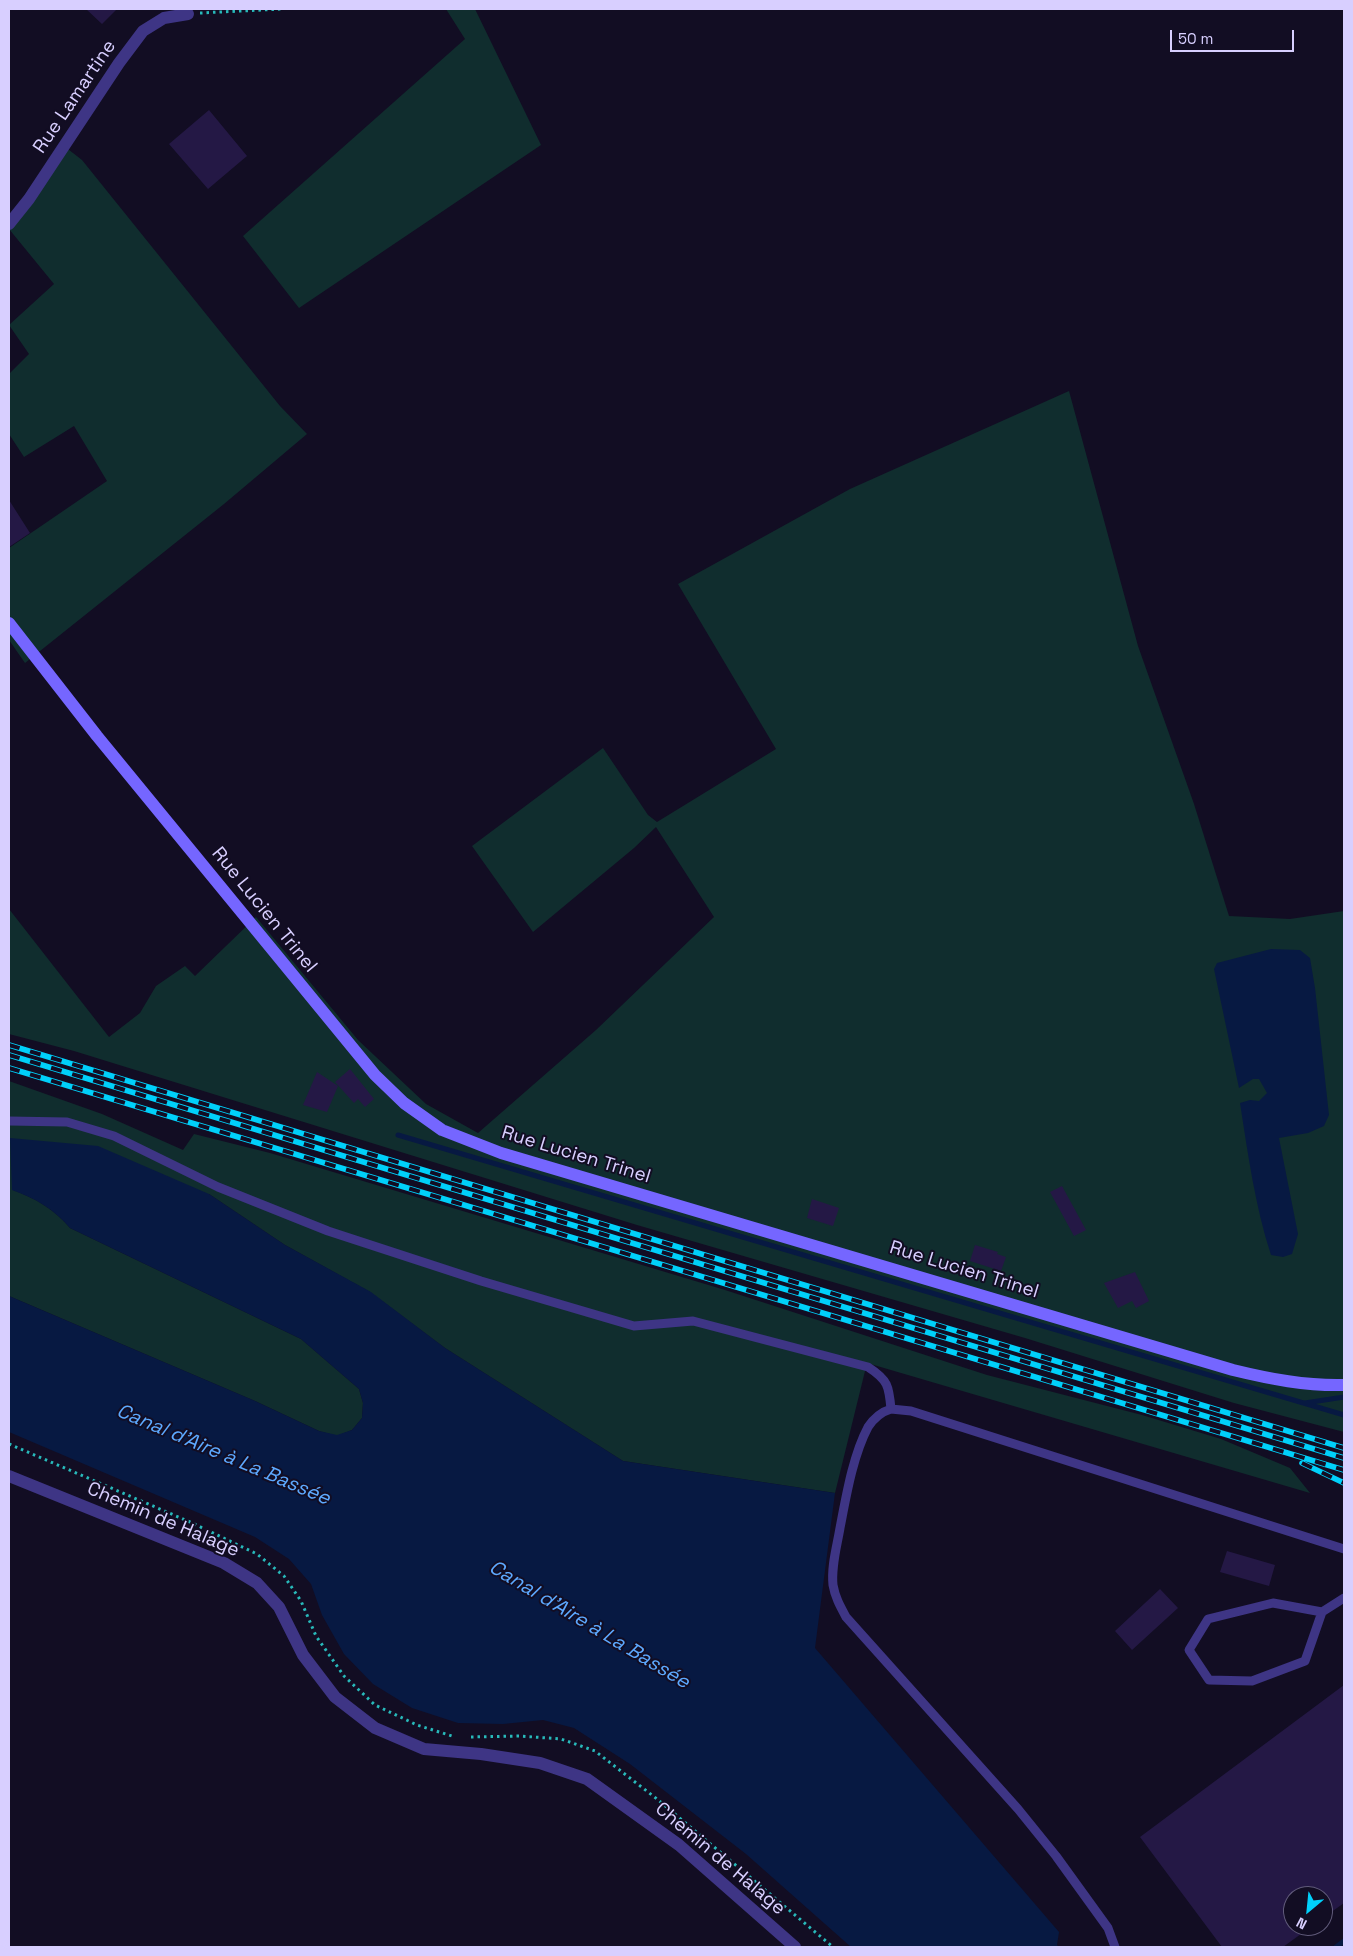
<!DOCTYPE html>
<html>
<head>
<meta charset="utf-8">
<style>
	body { margin:0 }
	#map { position:relative; width:1353px; height:1956px; overflow:hidden; background:#120d23; font-family:"Space Grotesk",sans-serif }
	canvas { display:block }
	.frame { position:absolute; inset:0; border:10px solid #d8cfff; pointer-events:none }
	.north { position:absolute; left:1283px; top:1886px; width:50px; height:50px; box-sizing:border-box; background:#120d23; border:1px solid #615b7b; border-radius:50%; rotate:208deg; font-size:14px; font-weight:700; line-height:20px; text-align:center; color:#d8cfff }
	.north::after { content:''; display:block; margin:auto; width:18px; height:22px; background:#00d0fa; clip-path:polygon(50% 0,100% 100%,50% 72%,0 100%) }
	.scale { position:absolute; left:1170px; top:30px; width:124px; height:22px; box-sizing:border-box; border:2px solid #d8cfff; border-top:0; padding-left:6px; font-size:15px; line-height:18px; white-space:nowrap; color:#d8cfff; -webkit-text-stroke:4px #120d23; paint-order:stroke }
</style>
</head>
<body>
<div id="map">
<canvas width="1353" height="1956"></canvas>
<div class="frame"></div>
<div class="north">N</div>
<div class="scale">50 m</div>
</div>
<script>
const c = document.querySelector('canvas').getContext('2d');
c.lineJoin = 'round';
function fillPath(path, color) { c.fillStyle = color; c.fill(path, 'evenodd'); }
function trace(path, color, width, dash) { c.strokeStyle = color; c.lineWidth = width; c.lineCap = dash ? 'butt' : 'round'; c.setLineDash(dash || []); c.stroke(path); }
function drawText(font, color, halo, rows, align = 'center') {
  c.font = font + ' "Space Grotesk",sans-serif'; c.lineWidth = 4; c.setLineDash([]); c.textBaseline = 'middle'; c.strokeStyle = halo; c.fillStyle = color; for (const [text, x, y, turn = 0] of rows) {
    c.save(); c.translate(x, y); c.rotate((+turn || 0) * Math.PI / 180); c.textAlign = isNaN(turn) ? turn : align; if (halo) c.strokeText(text, 0, 0); c.fillText(text, 0, 0); c.restore();
  }
}
const green = new Path2D(`
	M446 9H475L541 145 299 308 243 236 465 39Z
	M64 146 82 160 280 406 307 434 224 504 25 663 9 640V548L107 481 74 426 24 457 9 434V374L29 354 9 325 54 284 9 229Z
	M1069 391 1138 646 1194 804 1229 916 1290 919 1344 911V1432L1234 1403 1025 1338 637 1225 74 1051 9 1034V909L109 1037 140 1013 156 986 185 966 195 976 256 917 358 1040 426 1104 478 1133 596 1030 714 917 656 827 634 848 533 932 472 846 603 748 648 815 657 822 776 749 678 584 850 489Z
	M9 1081 102 1114 183 1150 194 1134 270 1153 725 1290 987 1375 1142 1415 1221 1439 1290 1468 1310 1493 867 1363 835 1493 623 1461 445 1348 370 1292 285 1245 209 1194 13 1190C35 1198 54 1209 70 1228L301 1339 359 1389 363 1403 362 1418 352 1430 337 1436 319 1431 255 1401 9 1296Z`);
const water = new Path2D(`
	M1271 949 1300 950 1310 958 1315 988 1329 1115 1324 1126 1308 1133 1279 1138 1298 1234 1292 1254 1283 1257 1271 1255C1255 1206 1248 1154 1240 1103L1250 1100 1259 1101 1267 1093 1259 1079H1253L1239 1088 1214 969 1217 963Z
	M10 1138 98 1146 209 1194 285 1245 371 1292 445 1348 623 1461 835 1493 815 1648 1059 1932 1057 1945 1059 1947H851L746 1854 630 1764 574 1728 543 1720 503 1724 458 1723 412 1708 373 1684 344 1654 322 1615 311 1584 289 1559 255 1537 9 1432V1296L255 1401 319 1431 337 1435 352 1430 362 1418 363 1403 359 1389 301 1339 70 1228C54 1209 35 1198 12 1190Z`);
const stream = new Path2D(`
	M398 1135 1344 1415
	M1305 1403 1344 1397
	M1336 1947 1344 1941`);
const building = new Path2D(`
	M86 9H117L102 24Z
	M209 110 247 156 208 189 169 144Z
	M9 500 30 533 9 547Z
	M350 1069 374 1099 365 1107 358 1099 354 1103 335 1082Z
	M317 1072 338 1086 327 1112 303 1105Z
	M1062 1186 1086 1230 1074 1236 1050 1192Z
	M812 1199 839 1208 833 1226 807 1218Z
	M975 1245 998 1252 997 1254 1006 1257 1001 1271 970 1261Z
	M1135 1272 1149 1301 1136 1308 1132 1301 1118 1308 1104 1283Z
	M1227 1551 1275 1565 1269 1586 1220 1572Z
	M1160 1589 1178 1608 1132 1650 1115 1631Z
	M1344 1685V1903L1323 1918V1896H1293V1926H1312L1283 1947H1222L1140 1837Z`);
const path = new Path2D(`
	M200 13 282 9
	M9 1444 190 1522 257 1554 284 1576 301 1601 316 1636 344 1676 375 1705 417 1725 452 1736
	M471 1737 520 1736 561 1739 595 1751 657 1799 833 1947`);
const lane = new Path2D(`
	M9 1121 67 1122 114 1136 218 1187 328 1231 481 1281 634 1326 693 1321 868 1367C888 1380 889 1386 891 1409L911 1411 1344 1549
	M891 1409C881 1412 874 1418 868 1427 853 1455 846 1497 840 1528 837 1546 831 1566 833 1585 835 1597 840 1606 846 1617L1018 1809 1056 1856 1108 1928 1115 1947
	M1322 1612 1273 1603 1208 1619 1189 1650 1209 1680 1252 1681 1305 1661 1322 1612 1344 1598`);
const street = new Path2D(`
	M9 224 29 199 119 63 143 31 164 18 188 14
	M9 1476 224 1563 257 1583 279 1607 303 1655 335 1697 375 1728 424 1749 481 1754 540 1763 587 1779 679 1845 795 1947`);
const secondary = new Path2D(`
	M9 623 97 736 375 1075 404 1103 442 1130 501 1153 1233 1370C1270 1379 1306 1386 1344 1385`);
const rail = new Path2D(`
	M9 1045 1344 1448
	M9 1055 1344 1458
	M9 1068 1344 1470
	M1302 1463 1344 1483`);
const streetNames = [
	["Rue Lamartine",75,97,-56],
	["Rue Lucien Trinel",264,910,51],
	["Rue Lucien Trinel",576,1155,17],
	["Rue Lucien Trinel",964,1270,17],
	["Chemin de Halage",163,1520,23],
	["Chemin de Halage",720,1859,40]
];
const waterNames = [
	["Canal d'Aire à La Bassée",223,1455,23],
	["Canal d'Aire à La Bassée",589,1625,31]
];
fillPath(green, '#102d2e');
fillPath(water, '#071942');
trace(stream, '#071942', 5);
fillPath(building, '#241845');
trace(path, '#28b9ba', 3, [2.5, 4]);
trace(lane, '#3e3585', 9);
trace(street, '#3e3585', 12);
trace(secondary, '#7566ff', 12);
trace(rail, '#00d0fa', 5.5);
trace(rail, '#120d23', 4, [11]);
drawText('19px', '#d8cfff', '#120d23', streetNames);
drawText('italic 20px', '#5da9ff', '#120d23', waterNames);
</script>
</body>
</html>
